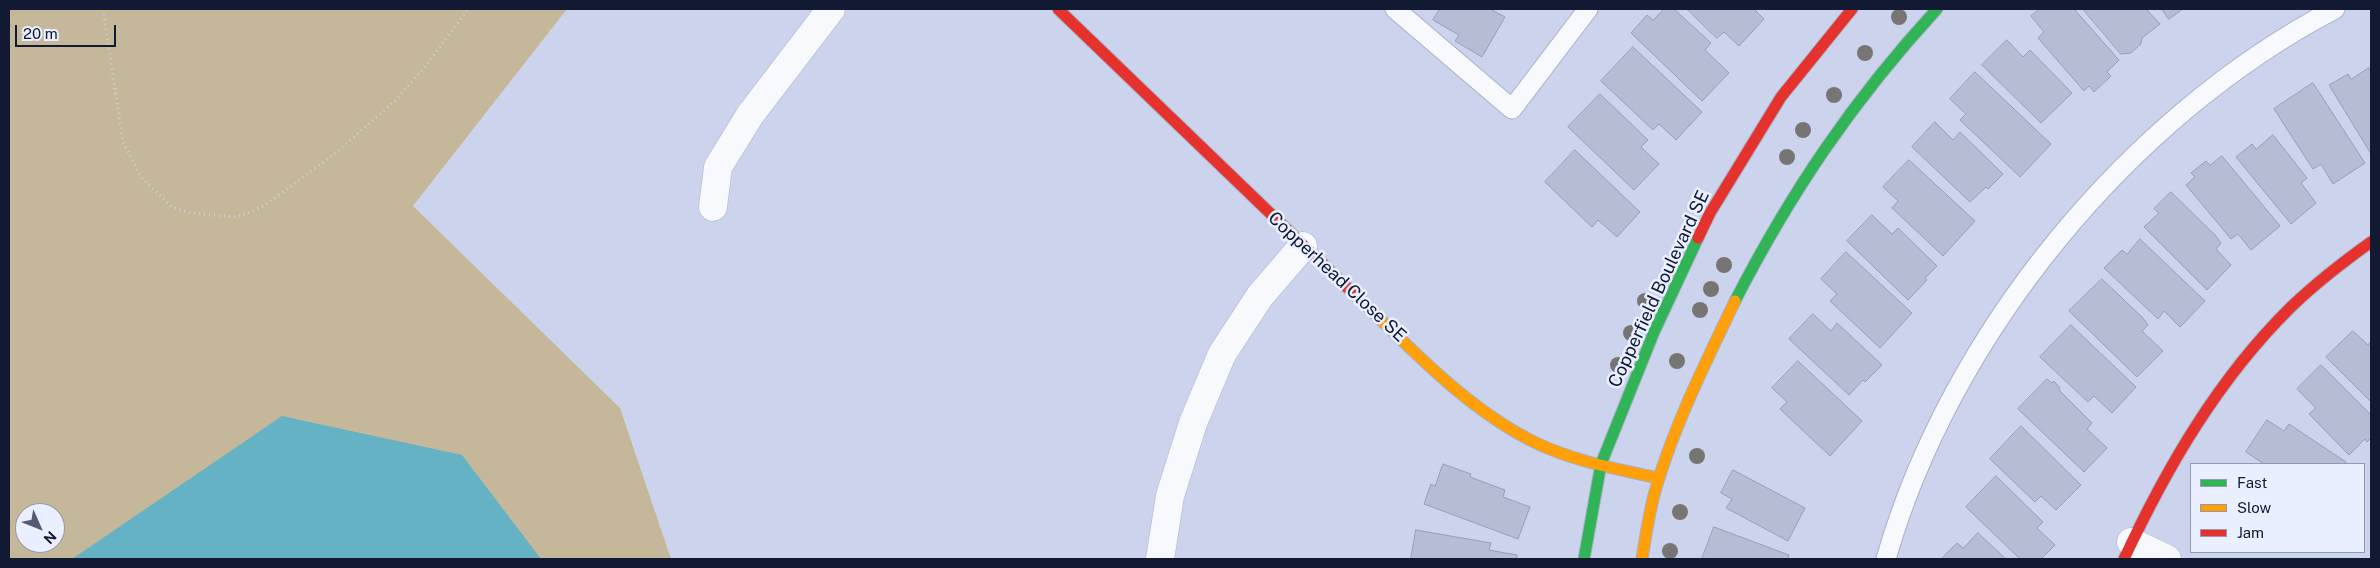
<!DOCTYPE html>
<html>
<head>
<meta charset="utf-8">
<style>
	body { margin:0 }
	#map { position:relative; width:2380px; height:568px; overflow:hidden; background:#ccd4ed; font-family:"Public Sans",sans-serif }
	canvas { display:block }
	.frame { position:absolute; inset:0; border:10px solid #111933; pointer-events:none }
	.legend { position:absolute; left:2190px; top:463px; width:175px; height:90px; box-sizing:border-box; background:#eaf0ff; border:1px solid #939aad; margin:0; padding:6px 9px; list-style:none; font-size:15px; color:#111933 }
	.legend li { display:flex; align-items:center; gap:10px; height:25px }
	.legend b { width:25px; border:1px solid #939aad }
	.north { position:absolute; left:15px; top:503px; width:50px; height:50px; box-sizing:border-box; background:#eaf0ff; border:1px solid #939aad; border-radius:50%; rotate:134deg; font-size:14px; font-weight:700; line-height:20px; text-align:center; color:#111933 }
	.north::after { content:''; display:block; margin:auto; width:18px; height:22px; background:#525a74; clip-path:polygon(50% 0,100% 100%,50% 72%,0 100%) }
	.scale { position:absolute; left:15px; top:25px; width:101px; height:22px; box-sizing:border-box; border:2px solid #111933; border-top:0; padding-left:6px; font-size:15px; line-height:18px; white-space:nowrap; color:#111933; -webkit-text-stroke:4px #eaf0ff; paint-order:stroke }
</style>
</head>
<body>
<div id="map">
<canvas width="2380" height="568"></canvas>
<div class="frame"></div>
<ul class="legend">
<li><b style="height:6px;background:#30b455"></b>Fast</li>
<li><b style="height:6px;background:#ff9f0a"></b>Slow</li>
<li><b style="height:6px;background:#e5322d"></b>Jam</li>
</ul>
<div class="north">N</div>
<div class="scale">20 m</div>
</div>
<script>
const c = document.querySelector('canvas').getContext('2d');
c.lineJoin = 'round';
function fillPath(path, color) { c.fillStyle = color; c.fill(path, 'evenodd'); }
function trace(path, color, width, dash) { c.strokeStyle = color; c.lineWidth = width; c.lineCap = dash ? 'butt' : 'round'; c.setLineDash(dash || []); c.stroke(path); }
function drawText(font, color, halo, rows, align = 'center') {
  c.font = font + ' "Public Sans",sans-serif'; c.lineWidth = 5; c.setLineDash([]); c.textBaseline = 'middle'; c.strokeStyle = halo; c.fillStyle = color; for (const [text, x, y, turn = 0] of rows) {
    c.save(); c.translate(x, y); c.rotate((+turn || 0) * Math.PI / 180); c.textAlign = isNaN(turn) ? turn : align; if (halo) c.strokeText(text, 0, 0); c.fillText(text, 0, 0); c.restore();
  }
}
const green = new Path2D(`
	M9 9H567L413 206 620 408 671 559H9ZM25 513H55V543H25Z`);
const water = new Path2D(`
	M282 416 462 455 541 559H72Z`);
const building = new Path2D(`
	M1440 9H1490L1505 17 1482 57 1455 41 1459 35 1433 20Z
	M1664 9H1674L1711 43 1705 50 1729 73 1702 101 1631 33 1647 15 1653 20Z
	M1687 9H1754L1764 19 1739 46 1724 32 1717 38Z
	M2040 9H2074L2119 60 2107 72 2111 76 2094 92 2089 86 2084 91 2038 38 2044 32 2031 16Z
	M2083 9H2146L2160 24 2142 38 2141 44 2131 53 2121 54Z
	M2162 9H2183L2169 19Z
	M2007 40 2023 57 2030 50 2072 93 2041 123 1982 65Z
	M1633 47 1702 112 1676 140 1659 124 1653 130 1601 81Z
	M2369 68 2371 73V154L2329 85 2348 74 2351 79Z
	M1975 72 2051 144 2020 177 1960 120 1966 114 1950 99Z
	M2313 83 2365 163 2333 184 2321 164 2313 169 2274 109Z
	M1600 94 1648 140 1641 147 1659 164 1634 190 1568 127Z
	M1935 122 1953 140 1960 132 2003 174 1988 189 1986 187 1970 202 1912 147Z
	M2273 135 2307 178 2301 183 2316 203 2291 224 2236 157 2252 144 2256 149Z
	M1575 150 1640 212 1617 237 1598 220 1592 227 1545 182Z
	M2222 156 2280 226 2251 250 2238 234 2231 239 2186 185 2195 177 2191 173 2206 161 2210 165Z
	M1909 160 1975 221 1943 256 1892 208 1898 201 1883 187Z
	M2171 192 2216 236 2221 243 2216 249 2231 265 2207 290 2144 227 2159 213 2154 209Z
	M1872 215 1892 234 1898 228 1937 266 1925 278 1927 280 1908 300 1847 241Z
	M2140 239 2205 301 2180 327 2164 311 2158 319 2104 268 2122 250 2127 254Z
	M1846 252 1912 313 1880 348 1830 301 1837 294 1821 279Z
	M2102 279 2143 318 2148 325 2142 331 2163 351 2137 377 2069 311Z
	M1813 314 1831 331 1837 323 1882 365 1865 382 1863 380 1849 395 1789 339Z
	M2071 325 2136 387 2112 413 2094 396 2088 402 2040 357Z
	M2353 331 2368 345 2371 341V402L2326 357Z
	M1798 361 1862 421 1830 456 1780 409 1787 402 1772 388Z
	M2321 365 2371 415V438L2367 442 2365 439 2349 455 2309 414 2316 408 2297 389Z
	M2047 379 2052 383 2054 381 2060 388 2059 390 2092 423 2087 429 2107 448 2084 472 2018 409Z
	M2267 420 2284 431 2289 424 2346 462 2345 464H2264L2246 452Z
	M2021 426 2081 485 2056 510 2041 496 2035 502 1990 459Z
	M1443 464 1471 474 1470 477 1505 490 1503 497 1530 507 1518 539 1424 504 1431 484 1435 486Z
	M1733 470 1805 508 1788 541 1726 508 1732 499 1721 493Z
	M1996 476 2043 522 2037 528 2055 545 2041 559H2020L1966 507Z
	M1714 527 1789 555 1788 559H1702Z
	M1416 530 1491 543 1489 550 1517 555V559H1411Z
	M1978 533 2006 559H1941L1957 543 1963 548Z`);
const path = new Path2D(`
	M103 9 123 142 141 177 172 207 191 213 235 217 251 212 265 205 338 151 396 100 423 69 468 9`);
const lane = new Path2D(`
	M1395 9 1512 109 1588 9
	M1886 559C1950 335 2128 117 2335 9`);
const street = new Path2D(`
	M713 207 718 167 750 115 831 9
	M2131 542 2167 559
	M1160 559 1170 496 1193 423 1222 354 1260 296 1303 246`);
const fast = new Path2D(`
	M1735 301C1791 192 1854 99 1937 9
	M1584 559 1601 464 1654 332 1698 238`);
const slow = new Path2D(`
	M1353 293C1410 347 1464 407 1534 442 1573 461 1617 469 1658 478
	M1642 559C1646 535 1649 511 1656 488 1675 423 1706 362 1735 301`);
const jam = new Path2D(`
	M1058 9 1353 293
	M1698 238 1710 213 1781 97 1852 9
	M2124 559C2167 467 2218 379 2291 307 2316 283 2343 262 2371 242`);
const trees = [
	[1899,17],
	[1865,53],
	[1834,95],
	[1803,130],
	[1787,157],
	[1724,265],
	[1711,289],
	[1645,301],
	[1700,310],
	[1631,333],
	[1677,361],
	[1618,365],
	[1697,456],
	[1680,512],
	[1670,551]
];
const streetNames = [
	["Copperhead Close SE",1337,277,43],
	["Copperfield Boulevard SE",1659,289,-65]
];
fillPath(green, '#c5b89a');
fillPath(water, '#64b2c4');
fillPath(building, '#b5bdd5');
trace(building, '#969eb5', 1);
trace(lane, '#a8b1c9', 21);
trace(street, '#a8b1c9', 29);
trace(fast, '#a8b1c9', 13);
trace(slow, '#a8b1c9', 13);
trace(jam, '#a8b1c9', 13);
trace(path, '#cfd2d9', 3, [1, 4]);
trace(lane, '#f7f9fc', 19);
trace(street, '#f7f9fc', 28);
trace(fast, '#30b455', 11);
trace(slow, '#ff9f0a', 11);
trace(jam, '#e5322d', 11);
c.fillStyle = '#777574';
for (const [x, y] of trees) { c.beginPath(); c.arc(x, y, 8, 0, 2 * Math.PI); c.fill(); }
drawText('18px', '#111933', '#eaf0ff', streetNames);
</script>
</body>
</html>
